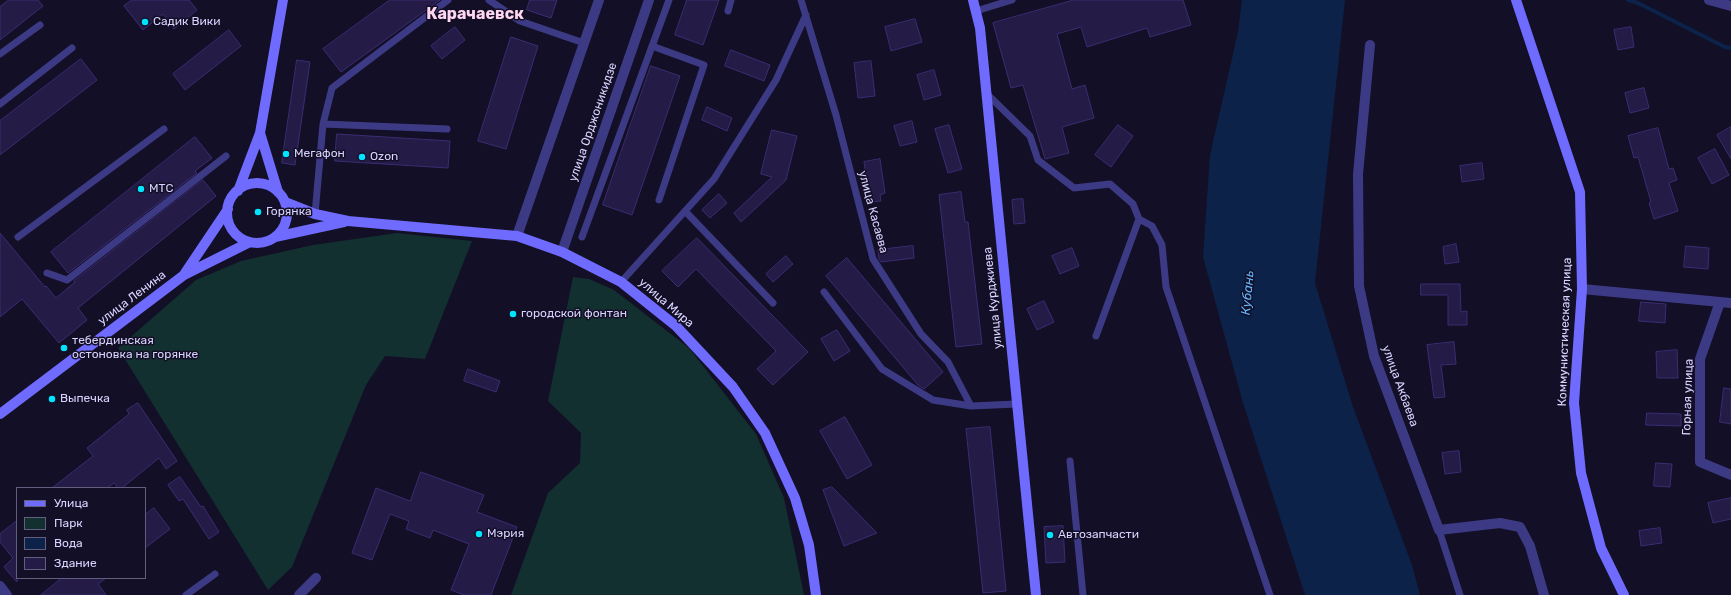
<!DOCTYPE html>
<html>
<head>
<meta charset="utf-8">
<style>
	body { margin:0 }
	#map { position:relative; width:1731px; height:595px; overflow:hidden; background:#130f26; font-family:Rubik,sans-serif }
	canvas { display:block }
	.legend { position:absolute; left:16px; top:487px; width:130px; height:92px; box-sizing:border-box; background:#130f26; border:1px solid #625e7d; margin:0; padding:5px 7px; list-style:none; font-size:12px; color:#d9d4ff }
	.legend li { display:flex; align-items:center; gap:8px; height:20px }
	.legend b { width:20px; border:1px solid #625e7d }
</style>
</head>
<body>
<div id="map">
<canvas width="1731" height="595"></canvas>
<ul class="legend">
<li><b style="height:5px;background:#6f6bff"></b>Улица</li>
<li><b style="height:11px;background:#12302f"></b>Парк</li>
<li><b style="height:11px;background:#0c2248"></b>Вода</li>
<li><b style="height:11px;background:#241b47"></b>Здание</li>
</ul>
</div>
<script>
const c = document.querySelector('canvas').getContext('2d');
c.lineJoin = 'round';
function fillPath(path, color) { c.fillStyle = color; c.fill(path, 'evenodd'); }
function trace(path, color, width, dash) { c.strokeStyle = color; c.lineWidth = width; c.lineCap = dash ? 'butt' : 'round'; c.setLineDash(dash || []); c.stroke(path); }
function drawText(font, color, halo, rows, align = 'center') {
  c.font = font + ' Rubik,sans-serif'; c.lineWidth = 3; c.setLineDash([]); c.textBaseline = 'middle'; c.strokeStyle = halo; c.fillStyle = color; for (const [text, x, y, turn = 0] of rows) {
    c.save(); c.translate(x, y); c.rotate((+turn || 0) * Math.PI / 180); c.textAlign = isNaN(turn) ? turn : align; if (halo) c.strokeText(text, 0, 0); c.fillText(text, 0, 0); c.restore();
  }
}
const green = new Path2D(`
	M397 233 472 241 425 359 385 356 366 385 292 567 268 590 118 348 196 280 241 261 313 245Z
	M573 277 589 279 614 290 689 348 756 434 784 498 804 595H511L548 493 580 463 581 433 548 401Z`);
const water = new Path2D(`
	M1242 0H1345L1315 283 1353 407 1412 565 1420 595H1305L1243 403 1203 257 1210 155 1238 32Z`);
const stream = new Path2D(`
	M1628 0 1638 3 1725 47 1731 48`);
const building = new Path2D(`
	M9 0H38L43 6 0 40V7Z
	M132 0H189L197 10 174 29 163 14 143 30 124 6Z
	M390 0H440L341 72 323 49Z
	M530 0H557L551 18 527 10Z
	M687 0H719L703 45 675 35Z
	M1074 0H1183L1191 25 1150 37 1147 28 1087 47 1081 27 1057 34 1072 89 1085 85 1094 118 1062 127 1069 153 1045 159 1023 85 1011 88 993 23Z
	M915 19 922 42 891 51 885 27Z
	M455 27 465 40 442 59 431 46Z
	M1631 27 1634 47 1618 50 1614 30Z
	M229 30 241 46 185 90 173 74Z
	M511 37 538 46 506 149 478 141Z
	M731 50 770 65 764 81 725 66Z
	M81 59 97 80 0 155V121Z
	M297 60 310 62 295 165 282 163Z
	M871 61 875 96 858 98 854 63Z
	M651 66 680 76 632 215 603 205Z
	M934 70 941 95 924 100 917 75Z
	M1644 88 1649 108 1630 113 1625 93Z
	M707 107 732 118 727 131 702 120Z
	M912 121 917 142 900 146 894 126Z
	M949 125 962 169 948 173 935 129Z
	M1118 125 1133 136 1111 167 1095 155Z
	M1731 127V159L1717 135Z
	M1658 128 1669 169 1673 168 1677 180 1669 183 1678 211 1654 219 1649 203 1651 202 1638 157 1634 158 1628 136Z
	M772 130 797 136 786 180 741 222 734 213 772 177 761 174Z
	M337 134 450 141 448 168 335 161Z
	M195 137 212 158 195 171 197 173 68 273 51 252Z
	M1715 149 1729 175 1712 184 1698 158Z
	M880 159 885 193 880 195 881 201 870 202 864 162Z
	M1482 163 1484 179 1462 182 1460 166Z
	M203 180 216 196 78 308 87 320 59 343 22 299 0 317V233L45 287 46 286 56 298 75 282 74 281Z
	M961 192 965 222H968L982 344 956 347 939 195Z
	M719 194 727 203 710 218 702 210Z
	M1023 199 1025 223 1014 224 1012 200Z
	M697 238 808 352 773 385 757 369 776 351 696 269 678 287 662 271Z
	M1456 244 1459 262 1445 264 1443 247Z
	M913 246 914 258 881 262 879 259 878 250Z
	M1686 246 1709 248 1708 269 1684 267Z
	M1072 248 1079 266 1060 274 1052 256Z
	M786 256 793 264 773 282 766 274Z
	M847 258 943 372 924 389 918 385 826 276Z
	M1421 284H1460L1461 312 1467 311V325H1448V295H1421Z
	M1044 301 1054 322 1037 330 1027 309Z
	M1641 302 1666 304 1665 323 1639 321Z
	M837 330 850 351 834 361 821 339Z
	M1454 342 1456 364 1441 365 1445 397 1434 398 1427 345Z
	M1677 350 1678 378H1657L1656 352Z
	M468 369 500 381 496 392 464 381Z
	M1724 388 1731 389V424L1720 422Z
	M138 403 177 461 166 469 159 458 122 488H118L114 483 107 488H52L93 456 87 448 129 414 127 410Z
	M1647 413 1681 414V426L1646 425Z
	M845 417 872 465 847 479 820 431Z
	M990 427 1006 591 983 593 966 429Z
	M1459 451 1461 472 1445 474 1442 453Z
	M1656 463 1672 464 1670 487 1654 486Z
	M421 472 484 495 477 512 517 527 491 595H464L451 590 469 544 433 530 430 538 406 529 409 521 390 514 372 560 352 553 376 488 410 501Z
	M180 477 201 507 203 506 219 532 209 539 183 499 179 501 168 485Z
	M832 487 877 533 844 546 823 490Z
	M1731 498V519L1713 523 1708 503Z
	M154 508 170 529 145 548V515Z
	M17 521V582L4 567 13 558 0 542V534Z
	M1063 526 1065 562 1046 563 1044 527Z
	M1660 528 1662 543 1641 546 1639 531Z
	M62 578H106L98 584 106 595H41Z`);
const lane = new Path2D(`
	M489 0 520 21 584 43
	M801 0 836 115 873 259 921 334 948 362 971 406 1017 404
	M728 11 731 0
	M976 11 1012 0
	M652 46 704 65 659 200
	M0 54 40 25
	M986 93 1030 136 1038 160 1074 188 1110 184 1133 204 1139 219 1096 336
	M0 104 72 48
	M323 124 447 129
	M685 211 773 303
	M315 214 323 124 332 88 448 0
	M1139 219 1152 226 1162 245 1166 287 1270 595
	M18 237 164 129
	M582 237 669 0
	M47 273 67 280 226 156
	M621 282 714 179 776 80 806 15
	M824 292 882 369 933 400 971 406
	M1070 461 1083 595
	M1439 530 1460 595
	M186 595 215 574`);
const street = new Path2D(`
	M1709 0 1731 6
	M1370 45 1358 174 1359 286 1374 356 1439 530 1500 523 1520 527 1530 546 1544 595
	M517 236 599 0
	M562 252 649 0
	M1582 289 1731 303
	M1720 302 1700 359V462L1731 475
	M0 586 7 595
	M299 595 316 578`);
const secondary = new Path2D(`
	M973 0 980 28 1036 595
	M1516 0 1580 192 1582 289 1574 403 1581 473 1601 548 1624 595
	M260 133 278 192
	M227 213a30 30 0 1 1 60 0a30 30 0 1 1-60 0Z
	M238 191 260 133 283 0
	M285 202 315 214 348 221 517 236 562 252 621 282 676 326 733 387 765 433 795 498 809 545 816 595
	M275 237 344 222
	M185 273 228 209
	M0 414 184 275 250 242`);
const markers = [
	[145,22,4,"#00e5ff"],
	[286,154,4,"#00e5ff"],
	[362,157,4,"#00e5ff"],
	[141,189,4,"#00e5ff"],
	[258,212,4,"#00e5ff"],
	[513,314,4,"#00e5ff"],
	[64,348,4,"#00e5ff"],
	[52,399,4,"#00e5ff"],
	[479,534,4,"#00e5ff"],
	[1050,535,4,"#00e5ff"]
];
const poiNames = [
	["Садик Вики",153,22],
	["Мегафон",294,154],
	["Ozon",370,157],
	["МТС",149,189],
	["Горянка",266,212],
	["городской фонтан",521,314],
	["тебердинская",72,341],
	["остоновка на горянке",72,355],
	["Выпечка",60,399],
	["Мэрия",487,534],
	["Автозапчасти",1058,535]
];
const streetNames = [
	["улица Орджоникидзе",593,122,-71],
	["улица Касаева",873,212,75],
	["улица Ленина",132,298,-37],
	["улица Курджиева",993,298,-96],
	["улица Мира",666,303,41],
	["Коммунистическая улица",1565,332,-88],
	["улица Акбаева",1400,386,70],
	["Горная улица",1688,397,-88]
];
const waterNames = [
	["Кубань",1248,293,-85]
];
const districtNames = [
	["Карачаевск",475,14]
];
fillPath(green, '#12302f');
fillPath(water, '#0c2248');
trace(stream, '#0c2248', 4);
fillPath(building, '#241b47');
trace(building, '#3b2d73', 1);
trace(lane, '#3d3a85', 7);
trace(street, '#3d3a85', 10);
trace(secondary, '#6f6bff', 10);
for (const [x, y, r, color] of markers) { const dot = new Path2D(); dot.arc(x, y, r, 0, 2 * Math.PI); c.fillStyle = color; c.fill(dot); trace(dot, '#130f26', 1.5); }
drawText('12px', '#d9d4ff', '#130f26', poiNames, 'left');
drawText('12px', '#d9d4ff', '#130f26', streetNames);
drawText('italic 13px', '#62b6ff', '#130f26', waterNames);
drawText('bold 16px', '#ffd6f0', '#130f26', districtNames);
</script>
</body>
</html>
